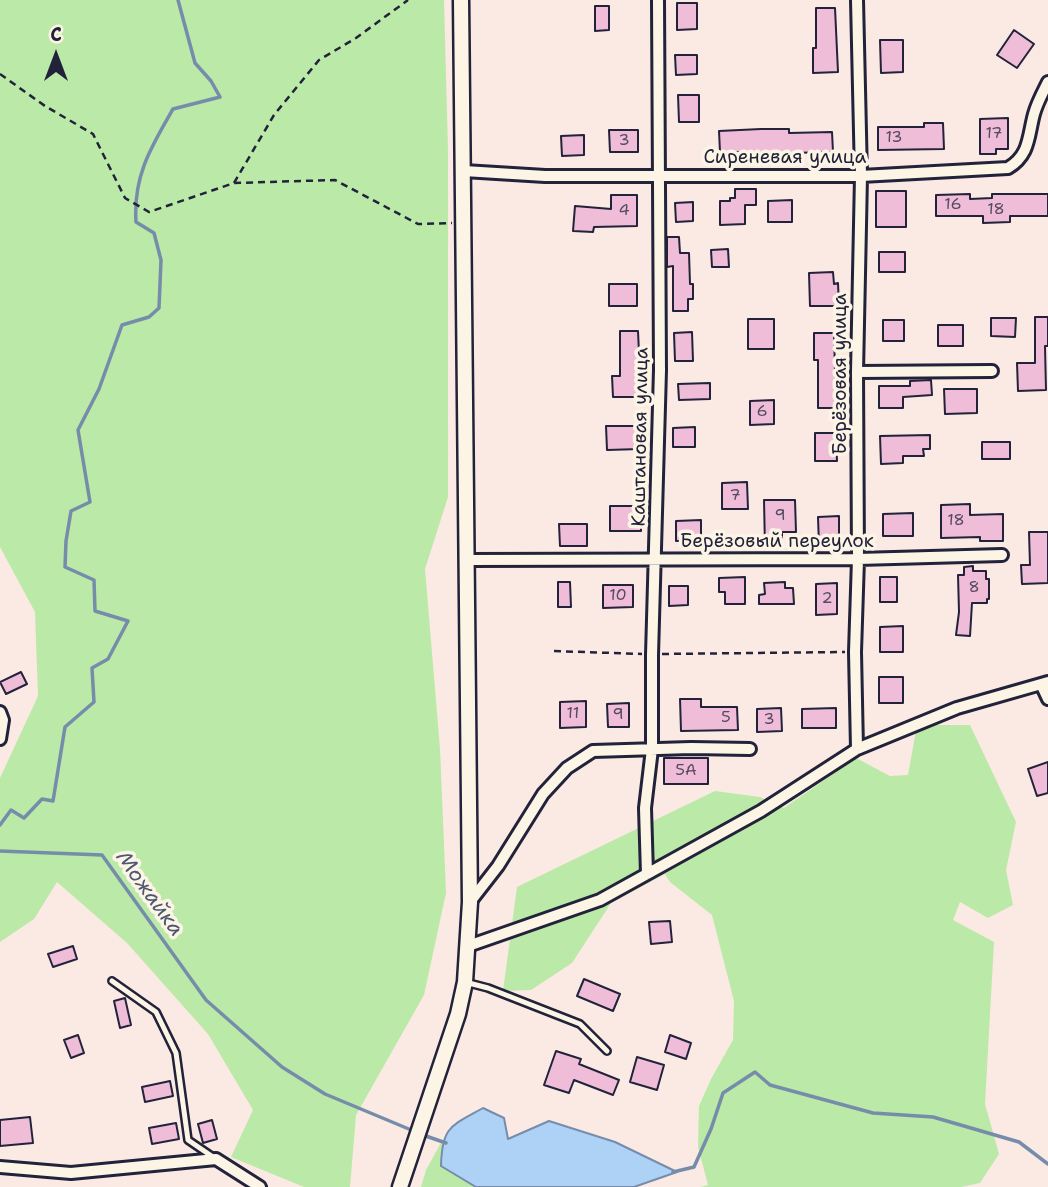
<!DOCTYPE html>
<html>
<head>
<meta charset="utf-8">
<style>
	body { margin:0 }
	#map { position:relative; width:1048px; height:1187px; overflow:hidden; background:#faeae3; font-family:"Shantell Sans",sans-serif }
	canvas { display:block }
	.north { position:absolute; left:21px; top:21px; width:70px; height:70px; -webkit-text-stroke:5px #fcf5e5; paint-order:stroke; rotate:0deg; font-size:19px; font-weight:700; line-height:28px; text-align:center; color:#22223b }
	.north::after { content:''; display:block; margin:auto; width:24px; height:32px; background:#22223b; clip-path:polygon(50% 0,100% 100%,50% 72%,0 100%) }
</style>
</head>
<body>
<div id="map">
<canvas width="1048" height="1187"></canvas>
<div class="north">С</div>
</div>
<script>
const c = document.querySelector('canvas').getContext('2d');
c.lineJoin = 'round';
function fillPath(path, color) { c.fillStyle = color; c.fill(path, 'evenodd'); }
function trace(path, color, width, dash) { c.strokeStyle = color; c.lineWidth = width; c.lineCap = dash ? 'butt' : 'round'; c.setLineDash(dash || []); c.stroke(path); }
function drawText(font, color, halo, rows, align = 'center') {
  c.font = font + ' "Shantell Sans",sans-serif'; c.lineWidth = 7; c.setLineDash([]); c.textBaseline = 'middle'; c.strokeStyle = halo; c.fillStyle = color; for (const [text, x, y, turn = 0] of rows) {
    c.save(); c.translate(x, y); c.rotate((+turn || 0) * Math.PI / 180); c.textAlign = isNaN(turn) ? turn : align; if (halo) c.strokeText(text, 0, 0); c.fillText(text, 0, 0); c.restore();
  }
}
const green = new Path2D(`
	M0 0H444L448 151V497L425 569 440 749 446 893 424 995 356 1115 350 1187H304L231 1157 253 1110 208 1034 127 943 57 882 34 919 0 942V778L38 696 35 612 0 547Z
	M917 725H970L1016 822 1006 870 1013 905 988 918 960 902 953 920 994 942 985 1104 999 1154 980 1183 961 1187H701L708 1185 698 1147 699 1106 711 1079 733 1040 734 1001 712 915 670 882 665 874 611 903 572 963 531 990 503 991 517 887 715 791 760 797 784 808 856 758 890 776 908 775Z
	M442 1141V1166L476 1187H421L426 1170Z`);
const water = new Path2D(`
	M483 1108 504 1118 508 1139 549 1121 615 1142 677 1172 634 1187H476L441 1166C442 1126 451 1126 483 1108Z`);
const stream = new Path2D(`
	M0 825 11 810 24 818 42 799 53 801 65 727 94 702 92 668 108 659 128 621 95 611 94 580 65 567 66 541 71 511 90 502 78 430 99 389 122 325 149 317 159 308 161 260 154 233 136 222C133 176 151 147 173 109L220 97 211 81 195 63 178 0
	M0 851 102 855 206 1000 282 1067 325 1094 416 1132
	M423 1135 446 1143
	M673 1172 694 1167 711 1129 723 1093 755 1072 770 1085 873 1113 933 1117 1019 1142 1048 1164`);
const building = new Path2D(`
	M677 3H697V29L677 30Z
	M595 6H609V30L595 31Z
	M816 8H835L838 72 813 73V48H816Z
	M1014 30 1034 44 1017 68 997 55Z
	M880 40H903V72L881 73Z
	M675 55H697V74L676 75Z
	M678 95H699V122H679Z
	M1008 118V149H996V154H980V119Z
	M924 123H943L944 149 878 150V127H924Z
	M761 129H789V133L832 132 833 152 790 153V156L761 157V152H720L719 131Z
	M609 130H638V152H610Z
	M584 135V155L562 156 561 136Z
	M735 189H756V205H745V224L720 225V201H730V198H735Z
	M876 191H906V227H876Z
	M970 194V199L992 198V194H1048V216H1010V222L983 223V216H936V195Z
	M611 195H637V226L594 227 593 232 573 231 575 206 611 209Z
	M792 200V222H768V201Z
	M693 202V221L676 222 675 203Z
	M667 237H679L680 253H689L690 284H693V299H688V311H673V266L667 267Z
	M728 249 729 267H712L711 250Z
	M879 252H905V272H879Z
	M833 272 834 284 838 283 839 306H810L809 273Z
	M609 284H637V306H609Z
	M1035 317H1048V346H1045L1046 390 1018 391 1017 363H1035Z
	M991 318H1016L1015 337 991 336Z
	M748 319H774V349H748Z
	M883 320H904V341H883Z
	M938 325H963V346H938Z
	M620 331H638L641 397H613L612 376H620Z
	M692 332 693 361H675L674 333Z
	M814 333H834L836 408H818V360H814Z
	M931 380 932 395 903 397V408H879V386H910V381Z
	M710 383V399L679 400 678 384Z
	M944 389H977V413L945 414Z
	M774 400V424L750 425V401Z
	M606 426H639L640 449 607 450Z
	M695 427V447H673V428Z
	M815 433H836L837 461H815Z
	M930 435V449H923L924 456H903V463L881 464 880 436Z
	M982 442H1010V459H982Z
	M747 482 748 509H722V483Z
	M764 500H795L796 532H782V548H765Z
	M970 504V515L1003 514V541H980V537L941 538V505Z
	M610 506H641V531H610Z
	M913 513V536H883V514Z
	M839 516V546H819L818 517Z
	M701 520V540L676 541V521Z
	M559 524H587V546H560Z
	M1029 532H1048V583L1022 584 1021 565H1030Z
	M973 566V571H986V579H989V599H987V603H972L970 636 956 635 959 612 958 575H964V567Z
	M745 577V604H725V592H719V578Z
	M880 577H897V602H880Z
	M558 582H570L571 607H558Z
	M785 582V588H793L794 604H759V595L765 594 764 583Z
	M837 583V614L816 615V584Z
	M603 585H633V607L603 608Z
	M669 586H688V605L669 606Z
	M903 626V652H880V627Z
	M21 672 27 684 6 694 0 682Z
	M879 677H903V703H879Z
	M680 699H701V707H737L738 730 681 731Z
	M586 701V727L560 728V702Z
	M629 703V727H608L607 704Z
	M781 708 782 731 757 732V709Z
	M836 708V728H802V709Z
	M664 758H708V784H664Z
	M1048 762V793L1037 796 1028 769Z
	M670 921 672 942 651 944 649 922Z
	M73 946 77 959 53 967 48 954Z
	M584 979 620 994 613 1011 577 996Z
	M125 998 131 1025 120 1028 114 1001Z
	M78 1035 84 1053 71 1058 64 1040Z
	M670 1035 691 1043 686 1059 665 1052Z
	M556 1051 581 1059 579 1064 619 1080 613 1095 574 1080 569 1093 544 1085Z
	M637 1057 664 1065 657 1090 630 1082Z
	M170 1081 173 1096 145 1102 142 1087Z
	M30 1117 33 1143 0 1146V1120Z
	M212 1120 217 1139 203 1143 198 1124Z
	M176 1123 179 1139 152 1144 149 1128Z`);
const path = new Path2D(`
	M0 74 45 106 93 134 125 198 149 212 234 183 335 180 418 224 452 223
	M234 183 274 115 319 60 356 38 408 0
	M554 651 642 654
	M662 654 845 652`);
const service = new Path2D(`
	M112 981 156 1012 176 1053 188 1140 213 1157
	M465 982 488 988 580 1024 607 1051`);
const minor = new Path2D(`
	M857 0 861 176 857 372 858 559 855 652 857 749
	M464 171 545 176H861L1008 168C1030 155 1028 136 1034 114 1037 103 1043 92 1048 82
	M857 372 992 371
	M468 560 858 559 1002 555
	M1041 684 1048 699
	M0 712 3 720 0 739
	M647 874 645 808 652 749V655L660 370 658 0
	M470 902 498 866 543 794 567 768 593 751 691 748 750 749
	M468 946 600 900 761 811 857 749 957 708 1048 682
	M0 1167 71 1173 216 1159 260 1187`);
const secondary = new Path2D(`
	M400 1187 458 1014 465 982 470 902 461 0`);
const numberNames = [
	["17",994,134],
	["13",894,138],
	["3",624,141],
	["16",953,205],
	["18",996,210],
	["4",624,211],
	["6",762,412],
	["7",735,496],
	["9",780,516],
	["18",956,521],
	["8",974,588],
	["10",618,596],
	["2",827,599],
	["11",573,714],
	["9",618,715],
	["5",726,718],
	["3",769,720],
	["5А",686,771]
];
const streetNames = [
	["Сиреневая улица",785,158],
	["Берёзовая улица",841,374,-90],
	["Каштановая улица",641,437,-89],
	["Берёзовый переулок",777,542]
];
const waterNames = [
	["Можайка",149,894,54]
];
fillPath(green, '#bbe9a7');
fillPath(water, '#aed2f6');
trace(water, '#768cab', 2);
trace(stream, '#768cab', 3.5);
fillPath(building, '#f0bdd9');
trace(building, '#22223b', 2);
trace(service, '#22223b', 10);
trace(minor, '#22223b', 16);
trace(secondary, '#22223b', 19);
trace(path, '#22223b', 2.5, [7, 5]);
trace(service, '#fcf5e5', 5);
trace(minor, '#fcf5e5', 10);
trace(secondary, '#fcf5e5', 14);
drawText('16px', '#564962', null, numberNames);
drawText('19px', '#22223b', '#fcf5e5', streetNames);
drawText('italic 21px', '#4c5773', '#fcf5e5', waterNames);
</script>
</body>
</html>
